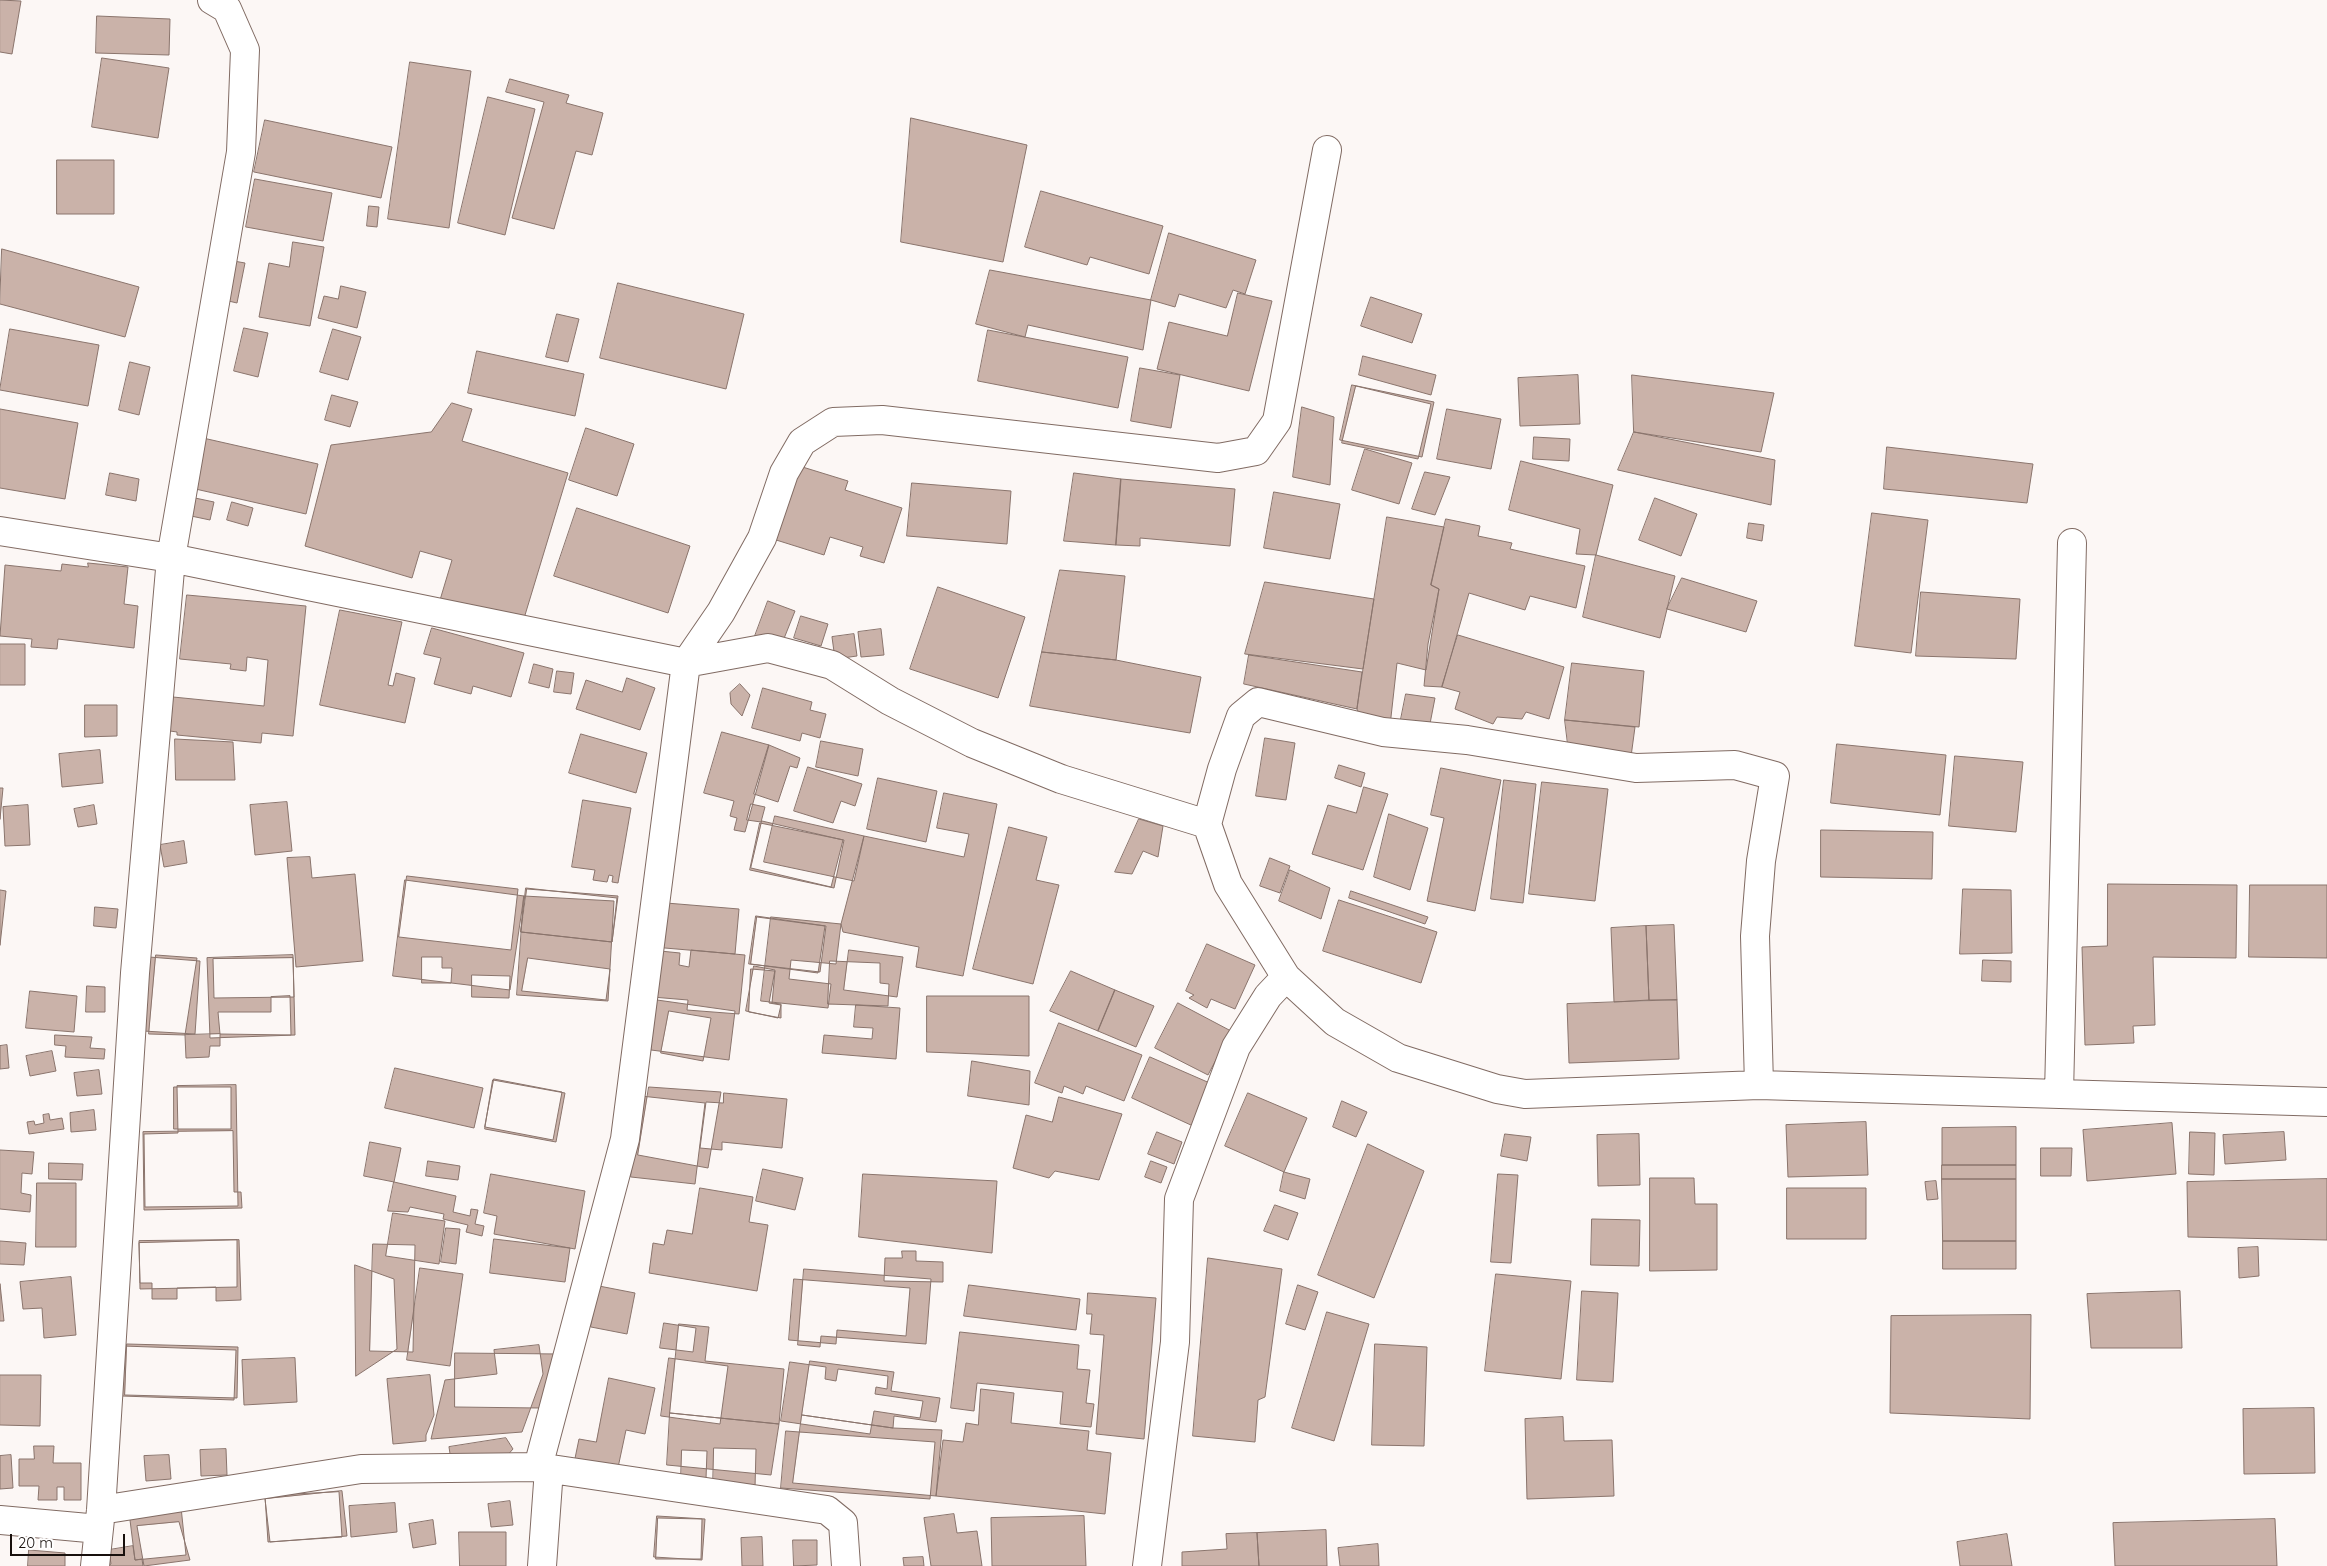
<!DOCTYPE html>
<html>
<head>
<meta charset="utf-8">
<style>
	body { margin:0 }
	#map { position:relative; width:2327px; height:1566px; overflow:hidden; background:#fcf7f5; font-family:Quicksand,sans-serif }
	canvas { display:block }
	.scale { position:absolute; left:10px; top:1534px; width:115px; height:22px; box-sizing:border-box; border:2px solid #18100d; border-top:0; padding-left:6px; font-size:15px; line-height:18px; white-space:nowrap; color:#18100d; -webkit-text-stroke:4px #fff; paint-order:stroke }
</style>
</head>
<body>
<div id="map">
<canvas width="2327" height="1566"></canvas>
<div class="scale">20 m</div>
</div>
<script>
const c = document.querySelector('canvas').getContext('2d');
c.lineJoin = 'round';
function fillPath(path, color) { c.fillStyle = color; c.fill(path, 'evenodd'); }
function trace(path, color, width, dash) { c.strokeStyle = color; c.lineWidth = width; c.lineCap = dash ? 'butt' : 'round'; c.setLineDash(dash || []); c.stroke(path); }
const building = new Path2D(`
	M0 0 21 1 12 54 0 52Z
	M97 16 170 19 169 55 96 53Z
	M102 58 169 68 158 138 92 127Z
	M410 62 471 71 449 228 388 219Z
	M510 79 569 95 566 103 603 113 592 155 576 151 554 229 512 218 544 102 506 92Z
	M488 97 535 109 505 235 458 223Z
	M911 118 1027 145 1003 262 901 242Z
	M265 120 392 147 381 198 254 172Z
	M57 160H114V214H57Z
	M255 179 332 193 323 241 246 227Z
	M1041 191 1163 226 1149 274 1090 257 1087 265 1025 247Z
	M369 206 379 207 377 227 367 226Z
	M1169 233 1256 260 1245 294 1233 290 1226 308 1179 294 1175 307 1151 300Z
	M293 242 324 247 310 326 259 317 269 263 289 267Z
	M2 249 139 287 125 337 0 304Z
	M228 260 245 263 237 303 220 299Z
	M990 270 1151 300 1143 350 1028 325 1025 337 976 324Z
	M618 283 744 314 726 389 600 358Z
	M341 286 366 292 357 328 318 318 324 296 338 299Z
	M1238 293 1272 301 1249 391 1157 369 1169 322 1227 336Z
	M1371 297 1422 314 1412 343 1361 326Z
	M557 314 579 319 568 362 546 357Z
	M244 328 268 333 258 377 234 371Z
	M10 329 99 345 88 406 0 390Z
	M333 329 361 337 348 380 320 372Z
	M988 330 1128 357 1118 408 978 381Z
	M477 351 584 374 575 416 468 393Z
	M1363 356 1436 375 1431 395 1359 375Z
	M130 362 150 367 139 415 119 410Z
	M1140 368 1180 375 1171 428 1131 421Z
	M1578 375 1580 424 1520 426 1518 378Z
	M1632 375 1774 393 1761 452 1634 432Z
	M1352 385 1434 402 1422 457 1340 440Z
	M1356 386 1431 404 1418 459 1342 443Z
	M332 395 358 402 350 427 325 420Z
	M452 403 472 409 462 441 568 473 522 625 440 600 452 560 420 551 412 578 305 546 331 445 431 432Z
	M1302 407 1334 417 1330 485 1293 477Z
	M0 409 78 423 65 499 0 488Z
	M1447 409 1501 419 1491 469 1437 459Z
	M586 428 634 444 617 496 569 480Z
	M1634 432 1775 460 1771 505 1618 470Z
	M1534 437 1570 439 1569 461 1533 459Z
	M203 438 318 464 306 514 191 488Z
	M1887 447 2033 464 2027 503 1884 489Z
	M1365 449 1412 463 1399 504 1352 490Z
	M1521 461 1613 485 1596 555 1576 554 1580 529 1509 510Z
	M796 465 848 481 845 490 902 508 884 563 860 556 863 547 830 537 824 555 773 539Z
	M1425 472 1450 477 1435 515 1412 509Z
	M110 473 139 479 136 501 106 495Z
	M1074 473 1121 479 1116 545 1064 541Z
	M1121 479 1235 489 1230 546 1140 538V546L1116 545Z
	M912 483 1011 491 1007 544 907 536Z
	M1274 492 1340 504 1330 559 1264 548Z
	M195 498 214 502 210 520 191 516Z
	M1655 498 1697 514 1681 556 1639 540Z
	M232 502 253 508 248 526 227 520Z
	M577 508 690 546 668 613 554 576Z
	M1872 513 1928 520 1911 653 1855 646Z
	M1387 517 1444 527 1431 585 1439 589 1426 670 1397 663 1390 726 1364 725 1357 709Z
	M1446 519 1480 526 1478 536 1512 543 1510 549 1585 566 1576 608 1530 596 1525 610 1469 593 1442 687 1424 686 1428 644 1439 589 1431 585Z
	M1749 523 1764 525 1762 541 1747 538Z
	M1596 555 1675 576 1660 638 1583 617Z
	M88 563 128 567 124 604 138 606 134 648 58 639 57 649 31 647 32 639 0 636 5 565 61 571 62 564 88 567Z
	M1060 570 1125 576 1116 660 1042 652Z
	M1682 578 1757 601 1746 632 1667 609Z
	M1265 582 1374 599 1363 669 1245 654Z
	M938 587 1025 617 998 698 910 669Z
	M1921 592 2020 599 2016 659 1916 656Z
	M187 595 306 606 293 736 262 733 261 743 177 735V732L170 731 173 697 264 706 268 660 247 657 246 671 230 669 231 664 180 659Z
	M768 601 795 611 781 646 755 636Z
	M340 610 402 622 388 685 393 686 396 673 415 678 405 723 320 705Z
	M801 616 828 624 821 646 794 638Z
	M432 628 524 653 511 697 473 686 471 694 434 684 441 658 424 654Z
	M881 629 884 655 861 657 858 632Z
	M854 634 857 656 835 659 832 637Z
	M1458 635 1564 667 1549 719 1526 712 1522 719 1497 717 1493 724 1455 709 1460 692 1442 687Z
	M0 644H25V685H0Z
	M1042 652 1116 660 1201 677 1190 733 1030 706Z
	M1249 655 1362 672 1357 709 1244 684Z
	M1572 663 1644 671 1639 727 1565 720Z
	M534 664 553 669 549 688 529 683Z
	M557 671 574 673 571 694 554 692Z
	M627 678 655 688 640 730 576 709 586 680 622 692Z
	M740 684 750 695 742 716 731 704 730 693Z
	M763 688 812 702 810 710 826 714 820 738 802 733 800 741 752 728Z
	M1406 694 1435 698 1428 734 1399 729Z
	M85 705H117V736L85 737Z
	M1565 720 1635 727 1630 764 1568 745Z
	M722 732 769 745 745 832 734 830 737 818 730 816 734 801 704 793Z
	M581 734 647 753 636 793 569 773Z
	M1265 738 1295 743 1286 800 1256 796Z
	M175 739 233 742 235 780H176Z
	M821 741 863 749 858 776 816 767Z
	M1837 744 1946 755 1940 815 1831 803Z
	M769 745 800 758 797 768 790 766 778 802 754 794Z
	M100 750 103 783 62 787 59 754Z
	M1955 756 2023 762 2016 832 1949 826Z
	M1339 765 1365 773 1361 787 1335 778Z
	M808 767 862 784 855 806 841 801 833 823 794 811Z
	M1441 768 1501 780 1475 911 1427 901 1444 818 1431 815Z
	M878 778 937 791 926 842 867 829Z
	M1504 780 1536 784 1523 903 1491 899Z
	M1542 782 1608 789 1595 901 1529 894Z
	M1364 787 1388 794 1363 870 1312 854 1328 805 1356 813Z
	M0 788H3L0 819Z
	M944 793 997 804 963 976 916 967 919 947 843 932 841 924 864 836 964 857 969 834 937 828Z
	M583 800 631 808 618 883 612 882 613 876 609 875 607 882 593 880 595 870 572 867Z
	M287 802 292 851 255 855 250 805Z
	M751 804 765 807 761 822 747 820Z
	M28 805 30 845 5 846 3 807Z
	M94 805 97 824 78 827 74 809Z
	M1389 814 1428 828 1410 890 1374 877Z
	M775 816 864 836 854 881 764 862Z
	M1139 819 1163 826 1158 857 1143 851 1132 874 1115 872Z
	M762 821 843 840 831 887 751 868Z
	M760 823 844 840 834 888 750 870Z
	M1009 827 1047 837 1036 880 1059 885 1033 984 973 969Z
	M1821 830 1933 832 1932 879 1821 877Z
	M184 841 187 863 164 867 160 845Z
	M310 857 312 878 355 874 363 961 296 967 287 858Z
	M1270 858 1290 866 1280 893 1260 886Z
	M1290 870 1330 888 1321 919 1279 901Z
	M407 876 518 889 511 950 399 937Z
	M405 880 524 896 510 990 393 976Z
	M2108 884 2237 885 2236 958 2153 957 2155 1025 2133 1026 2134 1043 2085 1045 2082 947 2107 946Z
	M2250 885H2327V958L2249 957Z
	M526 888 617 898 612 942 521 932Z
	M527 889 618 896 612 942 521 932Z
	M1963 889 2011 890 2012 953 1960 954Z
	M0 890 6 891 0 945Z
	M1351 891 1428 917 1425 924 1349 898Z
	M524 896 614 901 608 1001 517 995Z
	M1339 900 1437 932 1421 983 1323 951Z
	M666 903 739 909 735 954 653 947Z
	M95 907 118 909 116 928 94 926Z
	M756 916 826 926 820 972 749 964Z
	M757 917 825 926 818 973 751 964Z
	M771 917 841 924 836 964 791 960 789 979 831 984 828 1008 761 1001Z
	M1674 925 1677 1000H1649L1646 926Z
	M1646 926 1649 1000 1614 1002 1611 928Z
	M1207 944 1255 965 1235 1009 1211 999 1207 1008 1189 998 1194 995 1186 991Z
	M650 950 680 953 679 965 689 967 691 950 745 955 739 1014 687 1010 688 1000 652 997Z
	M849 950 903 957 897 997 844 990Z
	M156 955 197 958 185 1035 149 1034Z
	M293 955 295 1035 210 1038 207 958Z
	M149 957 200 961 195 1034 143 1031Z
	M422 957H442V968H452L451 983H422Z
	M293 958 294 997 214 998 213 959Z
	M528 958 610 969 606 1000 522 991Z
	M1983 960 2011 961V982L1982 981Z
	M830 961 880 963V983L889 984 888 1006 828 1004Z
	M754 966 775 970 769 1003 781 1005 778 1018 746 1011Z
	M751 969 775 971 772 1003 781 1004V1018L749 1012Z
	M1071 971 1115 990 1098 1031 1050 1011Z
	M472 975 510 976 509 998 472 997Z
	M87 986 105 987V1012H86Z
	M1115 990 1154 1006 1136 1047 1098 1031Z
	M30 991 77 996 74 1032 26 1028Z
	M290 996 291 1035 220 1034 218 1012H271V997Z
	M927 996H1029V1056L927 1052Z
	M657 1000 735 1011 729 1060 651 1050Z
	M1677 1000 1679 1059 1569 1063 1567 1004Z
	M1178 1003 1231 1031 1208 1075 1155 1048Z
	M856 1005 900 1008 896 1059 822 1053 824 1035 872 1039 873 1028 854 1027Z
	M669 1011 711 1018 703 1061 661 1053Z
	M1059 1023 1142 1055 1124 1101 1086 1086 1083 1094 1064 1086 1062 1093 1035 1083Z
	M220 1034V1046H210L209 1057 186 1058 185 1035Z
	M55 1035 92 1037 90 1048 105 1049 104 1059 65 1057 66 1046 55 1045Z
	M7 1045 9 1068 0 1069V1046Z
	M52 1051 56 1071 30 1076 26 1056Z
	M1150 1057 1212 1084 1193 1126 1132 1098Z
	M972 1061 1030 1071 1029 1105 968 1096Z
	M395 1068 483 1088 474 1128 385 1108Z
	M99 1070 102 1094 77 1096 74 1073Z
	M494 1079 562 1092 553 1140 485 1127Z
	M493 1080 565 1093 556 1142 485 1129Z
	M236 1085 238 1206 145 1207 144 1134 178 1133 177 1086Z
	M174 1087H231V1129H174Z
	M649 1087 721 1092 708 1168 638 1155Z
	M724 1093 787 1099 782 1148 722 1142V1150L700 1148 706 1102 723 1103Z
	M1248 1093 1307 1118 1284 1172 1225 1146Z
	M641 1096 705 1103 695 1184 631 1177Z
	M1059 1097 1122 1114 1099 1180 1055 1171 1049 1178 1013 1168 1026 1115 1052 1122Z
	M1342 1101 1367 1112 1356 1137 1333 1127Z
	M94 1110 96 1130 71 1132 70 1113Z
	M49 1114 50 1120 62 1118 64 1129 29 1134 27 1122 34 1121 35 1125 44 1123 43 1115Z
	M1866 1122 1868 1175 1788 1177 1786 1125Z
	M2172 1123 2176 1174 2087 1181 2083 1130Z
	M2016 1127V1165H1942V1128Z
	M233 1131 234 1192H241L242 1208 144 1210 143 1132Z
	M1157 1132 1182 1142 1174 1164 1148 1154Z
	M2190 1132 2215 1133 2214 1175 2189 1174Z
	M2284 1132 2286 1160 2225 1164 2223 1135Z
	M1505 1134 1531 1137 1527 1161 1501 1156Z
	M1639 1134 1640 1185 1598 1186 1597 1135Z
	M370 1142 401 1148 394 1182 364 1176Z
	M1368 1144 1424 1171 1374 1298 1318 1275Z
	M2041 1148H2072L2071 1176H2041Z
	M0 1150 34 1152 32 1174 22 1173 21 1193 31 1195 30 1212 0 1209Z
	M428 1161 460 1166 458 1180 426 1176Z
	M1151 1161 1167 1167 1161 1183 1145 1177Z
	M49 1163 83 1164 82 1180 49 1179Z
	M1942 1165H2016V1179H1942Z
	M763 1169 803 1178 795 1210 756 1201Z
	M1284 1172 1310 1179 1305 1199 1280 1191Z
	M491 1174 585 1191 575 1249 494 1234 497 1216 484 1213Z
	M863 1174 997 1181 992 1253 859 1237Z
	M1498 1174 1518 1175 1511 1263 1491 1262Z
	M1650 1178H1694L1695 1204H1717V1270L1650 1271Z
	M1942 1179H2016V1241H1943Z
	M2327 1179V1240L2188 1237 2187 1182Z
	M1936 1181 1938 1199 1927 1200 1925 1182Z
	M394 1182 456 1196 453 1212 470 1216 471 1209 478 1210 475 1224 484 1226 482 1236 466 1232 468 1225 443 1219 444 1214 410 1207 408 1212 388 1211Z
	M37 1183H76V1247H36Z
	M700 1188 753 1197 749 1222 768 1225 757 1291 649 1273 653 1243 664 1245 667 1230 692 1234Z
	M1787 1188H1866V1239H1787Z
	M1275 1205 1298 1213 1288 1240 1264 1231Z
	M393 1213 445 1221 439 1264 386 1256Z
	M1592 1219 1640 1220 1639 1266 1591 1265Z
	M446 1228 460 1229 456 1264 441 1262Z
	M494 1239 570 1248 565 1282 490 1273Z
	M237 1240V1287L140 1289 139 1241Z
	M239 1240 241 1300 216 1301V1287L177 1288V1299H152V1283H140L139 1243Z
	M0 1241 26 1243 24 1265 0 1264Z
	M1943 1241H2016V1269H1943Z
	M373 1244 415 1245 413 1352 370 1351Z
	M2258 1247 2259 1276 2239 1278 2238 1248Z
	M902 1251H916V1261L943 1262V1282L884 1281 885 1258H902Z
	M1208 1258 1282 1269 1265 1397 1258 1400 1255 1442 1193 1436Z
	M355 1265 394 1279 397 1349 356 1376Z
	M420 1268 463 1274 450 1366 407 1360Z
	M804 1269 931 1279 926 1344 821 1336 820 1347 798 1345Z
	M1496 1274 1571 1281 1561 1379 1485 1371Z
	M71 1277 76 1335 44 1338 42 1308 23 1309 20 1282Z
	M794 1279 910 1288 906 1336 837 1330 836 1344 789 1340Z
	M0 1284 4 1321H0Z
	M969 1285 1080 1299 1076 1330 964 1316Z
	M1298 1285 1318 1292 1305 1330 1286 1324Z
	M599 1286 635 1293 627 1334 591 1327Z
	M1582 1291 1618 1293 1613 1382 1577 1380Z
	M2180 1291 2182 1348H2091L2087 1294Z
	M1088 1293 1156 1298 1144 1439 1096 1434 1104 1335 1090 1334 1092 1314H1087Z
	M1327 1312 1369 1324 1334 1441 1292 1428Z
	M2031 1315 2030 1419 1890 1413 1891 1316Z
	M664 1323 696 1328 693 1352 660 1348Z
	M679 1324 709 1327 705 1361 784 1369 779 1424 670 1413Z
	M960 1332 1079 1345 1077 1369 1090 1370 1086 1403 1094 1404 1091 1427 1060 1424 1063 1392 977 1383 974 1411 951 1408Z
	M127 1344 238 1347 237 1398 125 1395Z
	M1375 1344 1427 1347 1424 1446 1372 1445Z
	M539 1345 543 1374 522 1432 431 1439 445 1380 497 1374 494 1350Z
	M123 1346 236 1350 234 1400 122 1396Z
	M455 1353 561 1354 539 1408 455 1407Z
	M295 1358 297 1402 244 1405 242 1360Z
	M669 1358 728 1366 720 1424 661 1416Z
	M810 1361 894 1372 891 1391 940 1398 936 1422 894 1416 893 1428 802 1415Z
	M790 1362 826 1367 825 1379 836 1381 838 1369 888 1376 887 1389 876 1387 875 1394 923 1401 920 1418 874 1411 870 1434 781 1421Z
	M0 1375H41L40 1426 0 1425Z
	M430 1375 434 1415 426 1435V1441L393 1444 387 1379Z
	M609 1378 655 1388 645 1434 626 1430 616 1477 573 1468 579 1439 596 1442Z
	M981 1389 1014 1393 1011 1423 1089 1431 1087 1450 1111 1453 1105 1514 936 1496 943 1440 963 1442 966 1423 978 1425Z
	M2314 1408 2315 1473 2244 1474 2243 1409Z
	M670 1413 779 1424 771 1475 667 1465Z
	M802 1415 893 1428 942 1430 936 1496 793 1483Z
	M1563 1417 1564 1441 1612 1440 1614 1496 1527 1499 1525 1419Z
	M786 1431 935 1442 930 1499 781 1488Z
	M506 1438 513 1449 504 1459 452 1467 449 1447Z
	M34 1446H54L53 1463H81V1500H64V1487H57V1500H38L39 1486H19V1459H34Z
	M714 1448 756 1449 755 1488 713 1487Z
	M226 1449 227 1475 201 1476 200 1450Z
	M682 1450 707 1451 706 1479 681 1478Z
	M11 1455 13 1488 0 1489V1456Z
	M169 1455 171 1479 146 1481 144 1456Z
	M342 1491 347 1536 270 1542 265 1499Z
	M339 1492 342 1537 268 1542 265 1496Z
	M510 1501 513 1525 491 1527 488 1504Z
	M395 1503 397 1532 351 1537 349 1506Z
	M181 1507 186 1555 135 1560 129 1512Z
	M954 1514 957 1533 977 1531 982 1566H931L924 1518Z
	M657 1516 705 1519 702 1560 654 1557Z
	M1084 1516 1086 1566H992L991 1518Z
	M658 1518 702 1519 701 1559H656Z
	M2275 1519 2277 1566H2115L2113 1523Z
	M433 1520 436 1544 413 1548 409 1524Z
	M179 1522 190 1560 144 1566 137 1526Z
	M1326 1530 1327 1566H1259L1257 1533Z
	M459 1532H506V1566H460Z
	M1257 1533 1259 1566H1182V1552L1227 1549 1226 1534Z
	M2007 1534 2012 1566H1960L1957 1542Z
	M762 1537 763 1566H742L741 1538Z
	M793 1540H817V1565L794 1566Z
	M1378 1544 1379 1566H1340L1338 1548Z
	M133 1546 135 1560 142 1559 143 1566H107L111 1564 109 1550Z
	M29 1550 65 1553V1566H28Z
	M923 1557 924 1566H904L903 1558Z`);
const street = new Path2D(`
	M0 531 171 558 686 663 768 648 832 665 890 701 972 743 1061 779 1207 824 1228 884 1286 977 1335 1022 1398 1058 1497 1089 1525 1094 1759 1085 2327 1102
	M1207 824 1222 769 1241 716 1258 702 1383 732 1467 740 1636 768 1735 765 1775 776 1761 861 1755 936 1759 1085
	M2059 1094 2072 543
	M538 1467 625 1139 686 663 721 612 762 538 784 473 802 442 833 422 882 420 1218 458 1256 451 1277 421 1327 150
	M101 1510 361 1469 538 1467 827 1510 843 1523 846 1566
	M0 1520 99 1529
	M95 1566 101 1510 135 973 171 558 241 152 245 50 227 9 212 0
	M542 1566 549 1469
	M1147 1566 1175 1342 1179 1199 1236 1047 1268 996 1286 977`);
fillPath(building, '#cab2a9');
trace(building, '#8a746c', 1);
trace(street, '#816b63', 30);
trace(street, '#fff', 28);
</script>
</body>
</html>
